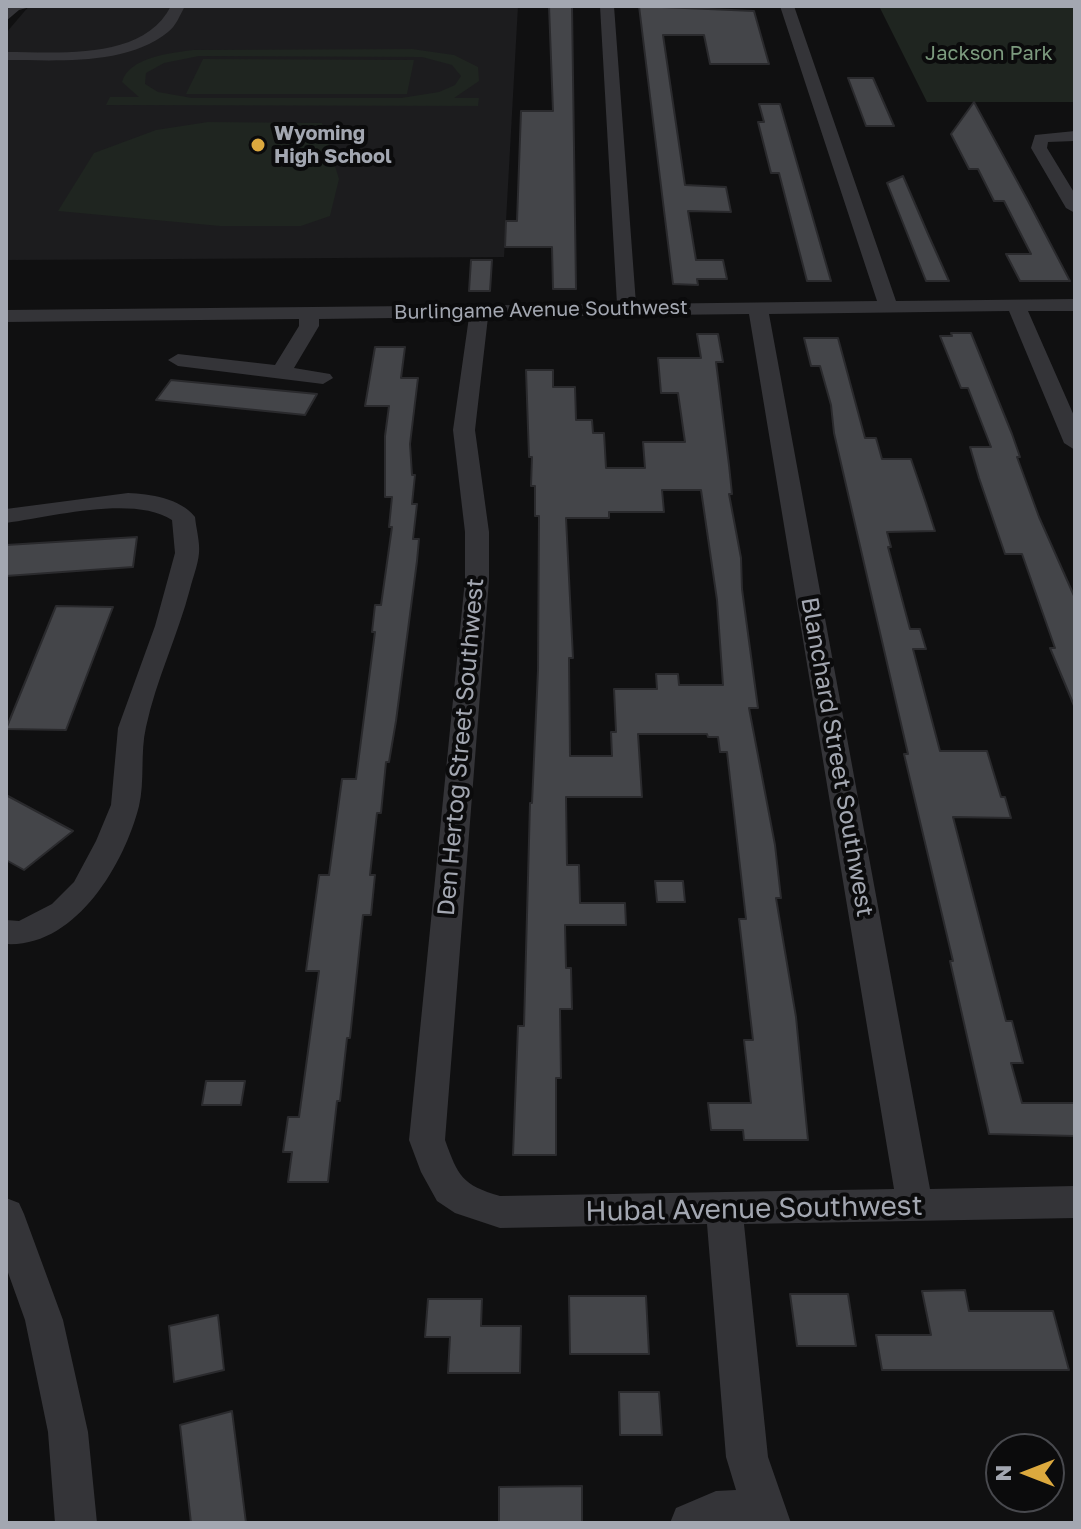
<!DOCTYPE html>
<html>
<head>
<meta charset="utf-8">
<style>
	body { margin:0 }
	#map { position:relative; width:1081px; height:1529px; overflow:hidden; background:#101011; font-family:"Golos Text",sans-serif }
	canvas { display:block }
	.frame { position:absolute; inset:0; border:8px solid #a3a7b1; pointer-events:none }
	.north { position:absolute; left:985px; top:1433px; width:80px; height:80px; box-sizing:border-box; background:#0b0b0c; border:2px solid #48494e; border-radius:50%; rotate:270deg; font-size:22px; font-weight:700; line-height:32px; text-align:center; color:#a3a7b1 }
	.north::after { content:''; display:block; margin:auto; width:28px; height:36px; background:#dca93e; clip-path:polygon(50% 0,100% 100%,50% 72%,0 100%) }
</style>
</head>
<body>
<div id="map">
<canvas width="1081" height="1529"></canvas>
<div class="frame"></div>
<div class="north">N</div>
</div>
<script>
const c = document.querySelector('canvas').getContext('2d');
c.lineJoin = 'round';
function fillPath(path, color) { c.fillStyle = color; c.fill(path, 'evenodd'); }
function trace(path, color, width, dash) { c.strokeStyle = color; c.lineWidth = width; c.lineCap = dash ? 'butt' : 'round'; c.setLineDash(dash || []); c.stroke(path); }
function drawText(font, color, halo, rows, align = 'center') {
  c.font = font + ' "Golos Text",sans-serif'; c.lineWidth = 8; c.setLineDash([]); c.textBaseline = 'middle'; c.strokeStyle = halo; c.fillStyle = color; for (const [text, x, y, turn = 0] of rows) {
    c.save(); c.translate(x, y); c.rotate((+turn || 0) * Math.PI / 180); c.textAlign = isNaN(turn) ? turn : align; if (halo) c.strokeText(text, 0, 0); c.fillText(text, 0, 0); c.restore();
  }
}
const built = new Path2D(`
	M29 6H518L504 257 6 260V33Z`);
const green = new Path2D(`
	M879 6H1075V102H927Z
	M193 50 412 49 454 55 478 67 479 81 454 98H479L478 106 106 105 110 97H139L122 82C129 57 171 53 193 50ZM199 56 422 57 452 65 461 76 455 85 439 92 401 98H192L158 92 145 84 146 73 164 63Z
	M203 59 414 60 407 94H186Z
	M208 122 322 123 339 179 330 216 301 226H220L58 211 94 153 156 130Z`);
const building = new Path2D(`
	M549 6H572L576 289H553L552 247H505L506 221H517L521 111H553Z
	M639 6 754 11 769 64H710L704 35H663L685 185 726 187 731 212 688 211 696 260H723L727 279H697L698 285 673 284Z
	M848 78H873L894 126H866Z
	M974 102 1028 201 1070 281H1020L1006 254H1031L1004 201H994L978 169H969L951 134Z
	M759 104H780L831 281H807L779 173H771L758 122H764Z
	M903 176 928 234 949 281H926L887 183Z
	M471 260H492L490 291H469Z
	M951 333H971L1012 434 1020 457H1017L1039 517 1075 598V708L1050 648H1055L1022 554H1005L979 478 970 447H991L968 388H961L940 336H952Z
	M697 334H718L723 362H716L729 465 732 494H729L741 558 742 589 758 708H749L775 845 781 898H776L796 1017 808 1140H744L743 1130H711L708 1103H751L744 1040H753L739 919H746L727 752H720L718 737H708L707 734H638L642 797H566L567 865H579L580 903H625L626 925H565L566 968H571L572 1009H560L561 1078H556V1155H513L518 1026H524L530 803H532L538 670 539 516H535V486H531L532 457H529L526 370H553V387H575L576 420H592L593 433H604L606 468H645L643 442H685L678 393H661L658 358H701ZM662 490H701L717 600 723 685H679L678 674H656L657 689H614L616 732H611L612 756H570L569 658H573L566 518H609V512H664Z
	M804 338H838L865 438H876L882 459H911L926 503 935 531 887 532 891 547H888L910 629H920L926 649H913L940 751H987L1001 797H1005L1011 818 953 817 1006 1021H1012L1023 1063H1011L1022 1103H1075V1136L989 1134 950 961H953L904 754H908L834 433 831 405 820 366H811Z
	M375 347H405L401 378H418L410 444 412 475H415L412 504H417L413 539H419L417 561 396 721 389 762H386L381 813H377L370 875H375L371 915H363L350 1038H347L340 1101H337L328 1182H288L292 1152H283L288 1117H299L319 971H306L319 875H329L342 779H356L375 632H372L375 605H381L392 527H389L392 497H385V436L389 406H365Z
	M171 380 317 394 305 415 156 400Z
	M137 537 133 567 6 576V545Z
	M56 606 113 607 66 730 6 729Z
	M6 795 73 831 24 870 6 860Z
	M655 881H683L685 902H657Z
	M206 1081H245L241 1105H202Z
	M965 1290 969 1311H1053L1069 1370H882L876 1335H931L922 1291Z
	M790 1294H848L856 1346H797Z
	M569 1296H646L649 1354H570Z
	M428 1299H482L481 1326H521L520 1373H448L450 1337H425Z
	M218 1315 224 1370 174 1382 169 1326Z
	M619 1392H659L662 1435H620Z
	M232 1411 246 1523H191L180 1425Z
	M582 1486V1523H499V1487Z`);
const minor = new Path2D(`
	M8 6H34L19 10 6 21Z
	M171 6H185C180 15 176 26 168 32 126 66 57 60 6 60V52C59 52 143 61 171 6Z
	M600 6H614L636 304 877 301 780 6H794L896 301 1075 299V311H1028L1075 418V450L1064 443 1009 311 769 314 930 1189 1075 1186V1218L744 1224 768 1457 791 1523H670L676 1508 716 1491 736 1490 726 1457 707 1224 500 1228 455 1213 437 1201 421 1172 409 1140 465 580V532L453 430 469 317 319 319V326L294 368 330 374 333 378 323 384 178 366 168 360 178 354 275 365 299 326V319L6 322V310L617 304ZM749 314 894 1189 500 1196C462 1185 458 1176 445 1140L489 580V532L475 430 488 317Z
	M1075 131V141L1048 142 1047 148 1075 194V213L1066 208 1031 148 1035 135Z
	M128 493C150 494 180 498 195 517 196 528 200 542 199 553 198 565 193 577 190 589 178 635 156 680 146 727 140 753 145 781 139 806 124 865 75 948 6 944V920L19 921 52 904 74 882 96 841 111 805 118 728 155 626 175 553 172 520C133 495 52 517 6 523V509Z
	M6 1198 19 1203 24 1214 63 1320 88 1432 97 1523H55L48 1432 25 1320 6 1267Z`);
const markers = [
	[258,145,8,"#dca93e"]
];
const farParknames = [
	["Jackson Park",989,54]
];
const farPoinames = [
	["Wyoming",274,134],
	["High School",274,157]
];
const farStreetnames = [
	["Burlingame Avenue Southwest",541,310,-1]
];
const streetNames = [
	["Den Hertog Street Southwest",461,747,-85],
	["Blanchard Street Southwest",837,757,80]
];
const nearStreetnames = [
	["Hubal Avenue Southwest",754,1209,-1]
];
fillPath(built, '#1c1c1e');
fillPath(green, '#1f2520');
fillPath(building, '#444549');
trace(building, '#2a2a2d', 2);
fillPath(minor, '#343438');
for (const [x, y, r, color] of markers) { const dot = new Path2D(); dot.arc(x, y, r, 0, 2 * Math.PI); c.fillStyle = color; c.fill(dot); trace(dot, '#0b0b0c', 3); }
drawText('20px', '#7c9a7e', '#0b0b0c', farParknames);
drawText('bold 20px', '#a3a7b1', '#0b0b0c', farPoinames, 'left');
drawText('20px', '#a3a7b1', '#0b0b0c', farStreetnames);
drawText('24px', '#a3a7b1', '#0b0b0c', streetNames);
drawText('28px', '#a3a7b1', '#0b0b0c', nearStreetnames);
</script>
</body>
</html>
